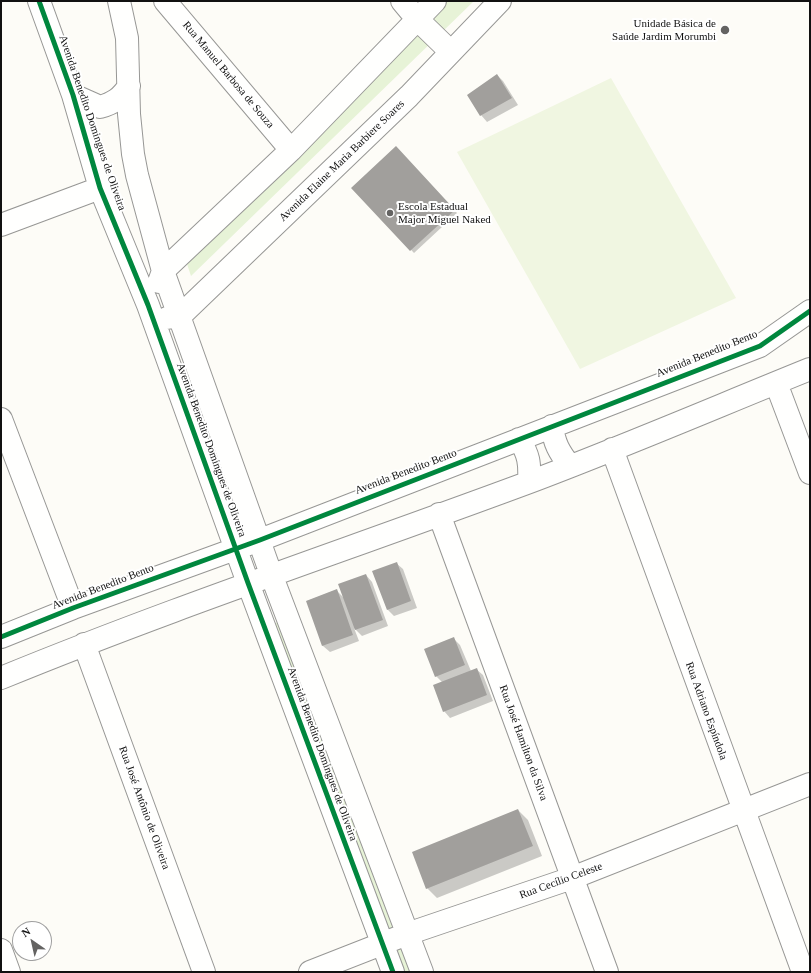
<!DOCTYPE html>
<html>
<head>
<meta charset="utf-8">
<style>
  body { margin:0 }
  #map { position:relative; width:811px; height:973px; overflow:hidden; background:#fdfcf7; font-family:Georgia,serif }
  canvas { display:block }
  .frame { position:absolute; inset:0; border:2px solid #111; pointer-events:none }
  .north { position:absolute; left:12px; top:921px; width:40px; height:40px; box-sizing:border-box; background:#fff; border:1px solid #a0a0a0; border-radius:50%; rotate:326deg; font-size:11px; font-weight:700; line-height:16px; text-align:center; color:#111 }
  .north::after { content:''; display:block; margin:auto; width:14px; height:18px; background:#646362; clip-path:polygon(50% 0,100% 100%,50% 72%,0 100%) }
</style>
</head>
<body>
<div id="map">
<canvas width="811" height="973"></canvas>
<div class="frame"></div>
<div class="north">N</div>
</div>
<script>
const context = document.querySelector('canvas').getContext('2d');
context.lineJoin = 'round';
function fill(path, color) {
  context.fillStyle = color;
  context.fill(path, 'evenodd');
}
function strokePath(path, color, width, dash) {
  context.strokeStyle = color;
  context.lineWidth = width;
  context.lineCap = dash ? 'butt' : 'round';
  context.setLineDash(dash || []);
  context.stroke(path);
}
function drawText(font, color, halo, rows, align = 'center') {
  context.font = font + ' Georgia,serif';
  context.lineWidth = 4;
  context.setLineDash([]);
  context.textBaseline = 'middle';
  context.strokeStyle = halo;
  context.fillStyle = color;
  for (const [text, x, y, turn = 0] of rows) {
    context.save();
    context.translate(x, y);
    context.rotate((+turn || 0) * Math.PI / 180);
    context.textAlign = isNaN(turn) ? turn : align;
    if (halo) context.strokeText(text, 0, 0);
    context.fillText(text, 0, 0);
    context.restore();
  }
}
fill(new Path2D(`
  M 445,1 L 474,1 L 191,276 L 187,264 Z
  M 282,622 L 395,928 L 388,931 L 274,623 Z
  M 403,947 L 412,972 L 404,972 L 396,950 Z`), '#e7f3d7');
fill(new Path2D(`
  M 611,78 L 736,298 L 580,369 L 457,152 Z`), '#f0f6e1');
fill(new Path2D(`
  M 497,75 L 503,81 L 518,105 L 487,122 L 481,115 Z
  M 396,147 L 457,213 L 414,253 L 353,188 Z
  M 396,563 L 403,569 L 417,608 L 394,616 L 388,610 L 374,572 Z
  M 366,575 L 372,582 L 388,626 L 362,636 L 354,628 L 359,641 L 330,652 L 323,646 L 307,601 L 336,590 L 344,598 Z
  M 454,639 L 460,645 L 471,671 L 476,669 L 483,675 L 493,701 L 450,718 L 444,711 L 442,682 L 436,676 Z
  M 518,810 L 528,820 L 542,856 L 437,898 L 427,888 Z`), '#0003');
fill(new Path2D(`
  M 497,74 L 512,98 L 480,116 L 467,95 Z
  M 396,146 L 455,210 L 410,251 L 351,188 Z
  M 397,562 L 411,601 L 387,610 L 372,571 Z
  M 366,574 L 383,620 L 355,630 L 338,584 Z
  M 337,589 L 353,635 L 322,646 L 306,601 Z
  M 454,637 L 465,665 L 435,677 L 424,649 Z
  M 477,668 L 487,695 L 443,712 L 433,685 Z
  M 518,809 L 533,846 L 426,889 L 412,852 Z`), '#a19f9c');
const minor = new Path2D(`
  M 39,1 L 73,95 L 100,188 L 148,305 L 248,583 L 393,972
  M 119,1 L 127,38 L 129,114 L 133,154 L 137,175 L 163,271 L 271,574 L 422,972
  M 165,1 L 291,150
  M 402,1 L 417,19 L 451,52
  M 73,95 L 100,107 C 114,103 121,98 129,86
  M 1,225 L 100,188
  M 159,282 L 163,271 L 291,150 L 435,1
  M 167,318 L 180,316 L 409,96 L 500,1
  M 776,383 L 810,473
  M 1,419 L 73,608
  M 552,426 C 554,443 559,452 570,466
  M 519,439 C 529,455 530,463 529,482
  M 612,449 L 803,972
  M 439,514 L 607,972
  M 1,637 L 73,608 L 260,540 L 760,346 L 810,311
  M 84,644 L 204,972
  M 1,678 C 174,607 352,548 527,483 C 623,447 716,407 810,369
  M 1,950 L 9,972
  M 310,972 L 407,934 L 572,878 L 810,784`);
strokePath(minor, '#979795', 24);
strokePath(minor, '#fffffe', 22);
strokePath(new Path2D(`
  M 39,1 L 73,95 L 100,188 L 148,305 L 248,583 L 393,972
  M 1,637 L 73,608 L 260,540 L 760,346 L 810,311`), '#00873e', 5);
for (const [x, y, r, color] of [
  [725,30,5,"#646362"],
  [390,213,4,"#646362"]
]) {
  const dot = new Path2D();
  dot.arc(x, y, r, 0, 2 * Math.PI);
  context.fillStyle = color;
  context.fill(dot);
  strokePath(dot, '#fff', 1.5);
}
drawText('11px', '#111', '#fff', [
  ["Unidade Básica de",716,24],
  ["Saúde Jardim Morumbi",716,37],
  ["Escola Estadual",398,207,"left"],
  ["Major Miguel Naked",398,220,"left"]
], 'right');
drawText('11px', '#111', '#fff', [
  ["Rua Manuel Barbosa de Souza",228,75,50],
  ["Avenida Benedito Domingues de Oliveira",92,123,71],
  ["Avenida Elaine Maria Barbiere Soares",342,161,-44],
  ["Avenida Benedito Bento",707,354,-22],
  ["Avenida Benedito Domingues de Oliveira",211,450,70],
  ["Avenida Benedito Bento",406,472,-21],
  ["Avenida Benedito Bento",103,587,-21],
  ["Rua Adriano Espíndola",706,711,70],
  ["Rua José Hamilton da Silva",523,743,70],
  ["Avenida Benedito Domingues de Oliveira",322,754,70],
  ["Rua José Antônio de Oliveira",144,808,70],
  ["Rua Cecílio Celeste",561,881,-20]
]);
</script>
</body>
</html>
